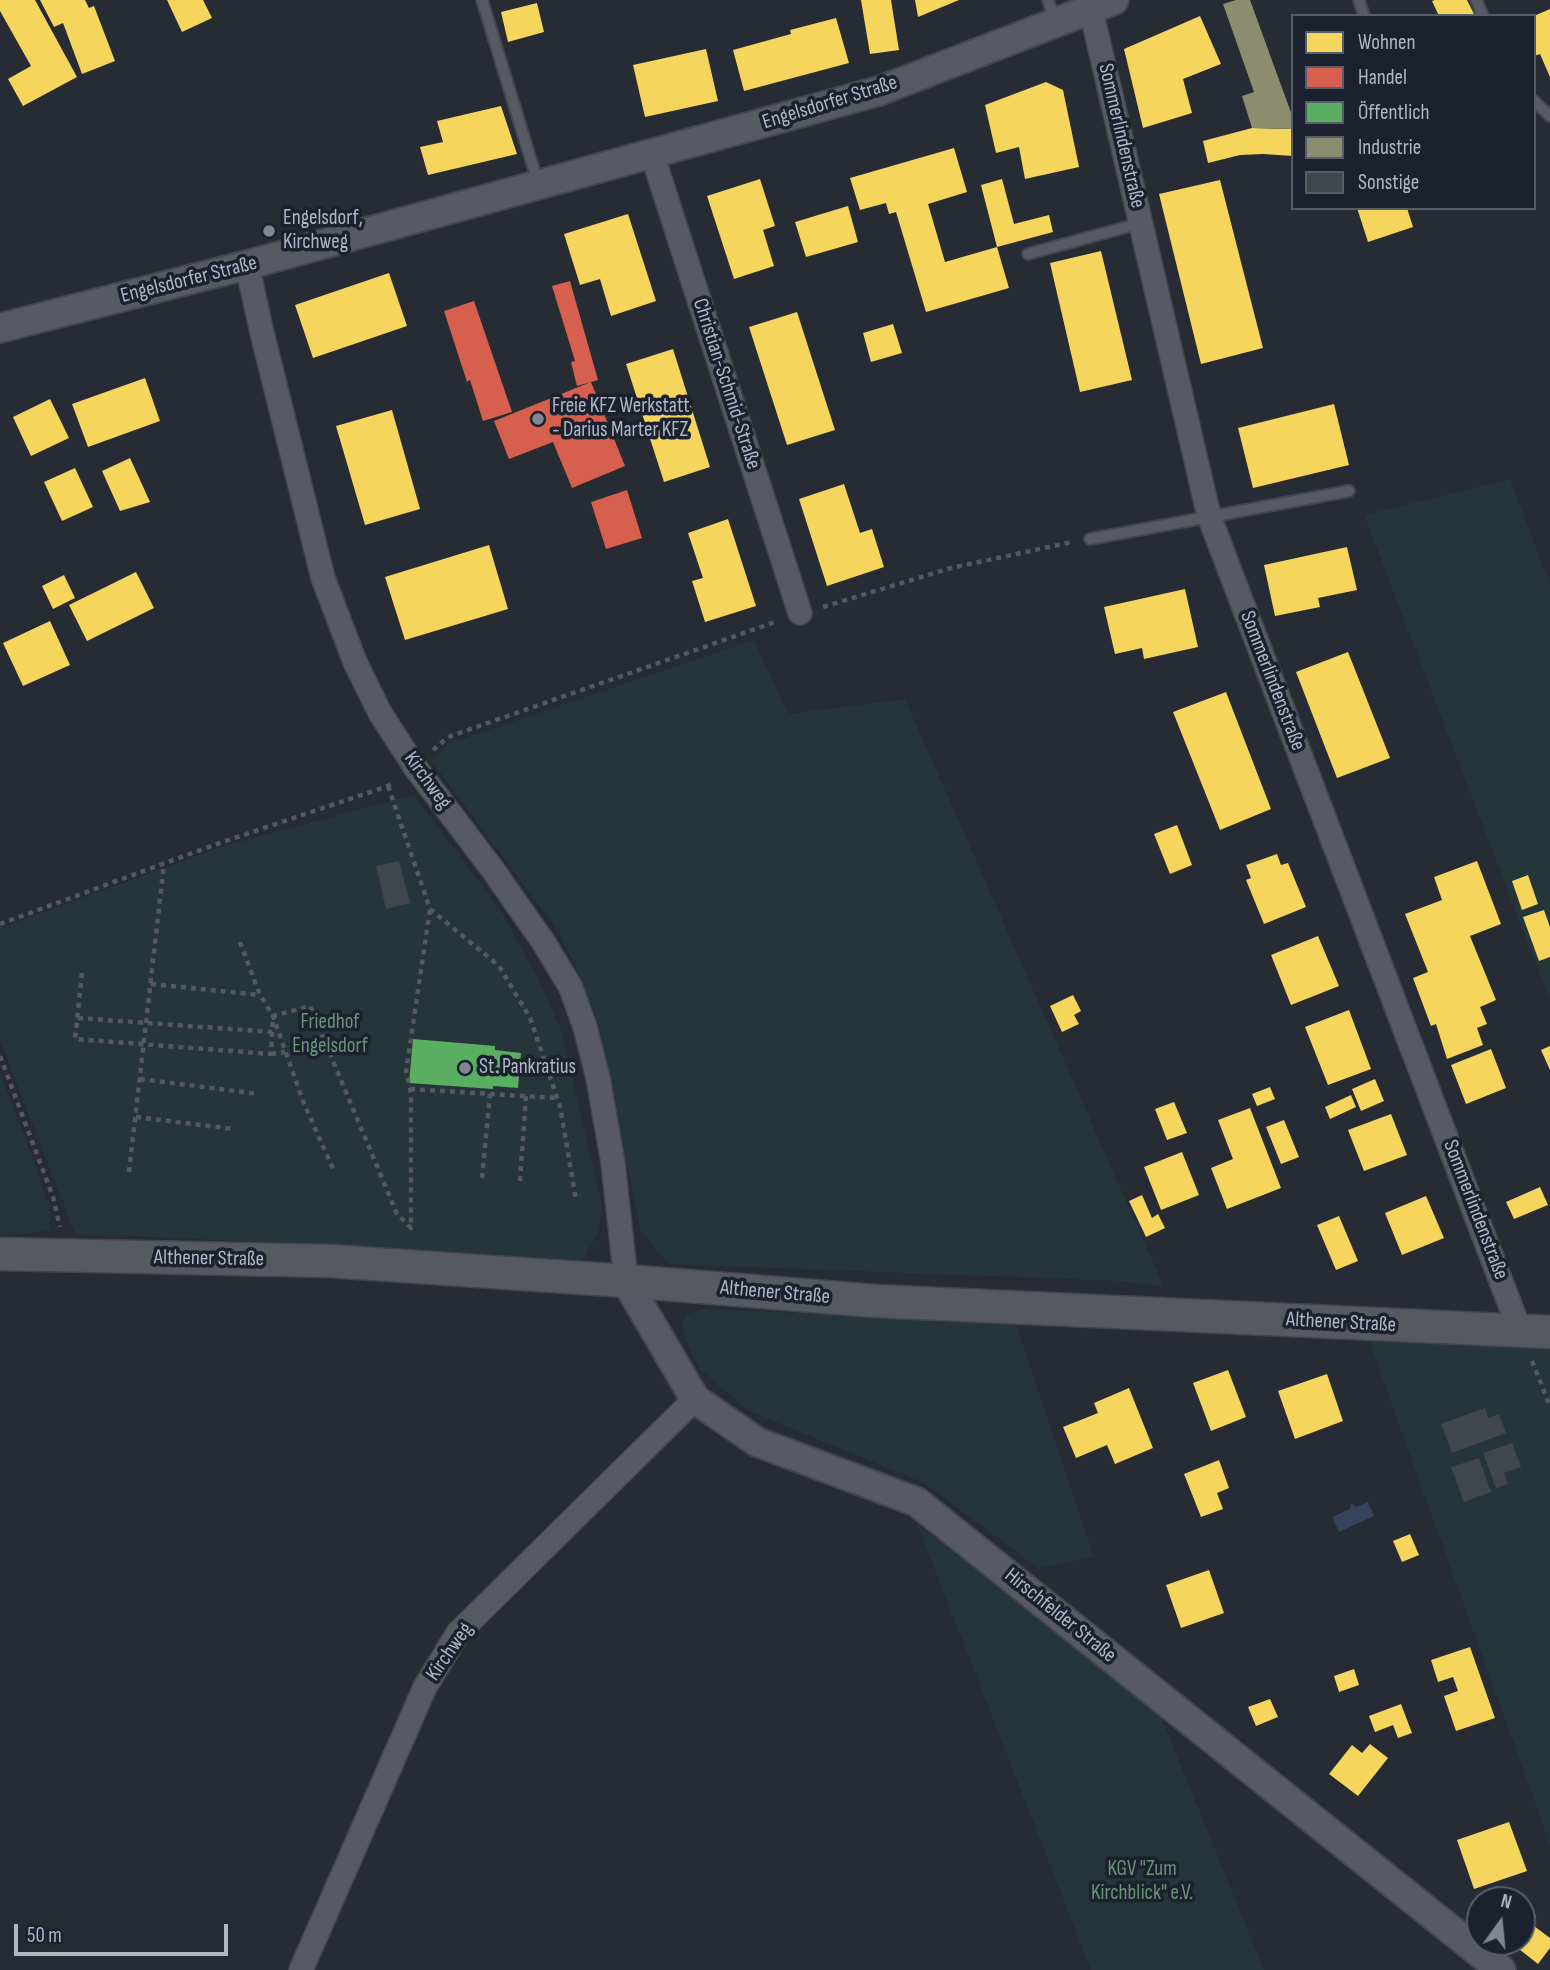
<!DOCTYPE html>
<html>
<head>
<meta charset="utf-8">
<style>
  body { margin:0 }
  #map { position:relative; width:1550px; height:1970px; overflow:hidden; background:#272b33; font-family:"Sofia Sans Condensed",sans-serif }
  canvas { display:block }
  .legend { position:absolute; left:1291px; top:14px; width:245px; height:196px; box-sizing:border-box; background:#1b212e; border:2px solid #575d6a; margin:0; padding:9px 12px; list-style:none; font-size:21px; color:#b1b7c5 }
  .legend li { display:flex; align-items:center; gap:14px; height:35px }
  .legend b { width:35px; border:2px solid #575d6a }
  .north { position:absolute; left:1466px; top:1886px; width:70px; height:70px; box-sizing:border-box; background:#1b212e; border:2px solid #575d6a; border-radius:50%; rotate:15deg; font-size:19px; font-weight:700; line-height:28px; text-align:center; color:#b1b7c5 }
  .north::after { content:''; display:block; margin:auto; width:24px; height:32px; background:#818692; clip-path:polygon(50% 0,100% 100%,50% 72%,0 100%) }
  .scale { position:absolute; left:14px; top:1924px; width:214px; height:32px; box-sizing:border-box; border:4px solid #b1b7c5; border-top:0; padding-left:9px; font-size:21px; line-height:24px; white-space:nowrap; color:#b1b7c5; -webkit-text-stroke:5px #1b212e; paint-order:stroke }
</style>
</head>
<body>
<div id="map">
<canvas width="1550" height="1970"></canvas>
<ul class="legend">
<li><b style="height:19px;background:#f6d55c"></b>Wohnen</li>
<li><b style="height:19px;background:#d6604d"></b>Handel</li>
<li><b style="height:19px;background:#5aae61"></b>Öffentlich</li>
<li><b style="height:19px;background:#8c8c6e"></b>Industrie</li>
<li><b style="height:19px;background:#41454c"></b>Sonstige</li>
</ul>
<div class="north">N</div>
<div class="scale">50 m</div>
</div>
<script>
const context = document.querySelector('canvas').getContext('2d');
context.lineJoin = 'round';
function fill(path, color) {
  context.fillStyle = color;
  context.fill(path, 'evenodd');
}
function strokePath(path, color, width, dash) {
  context.strokeStyle = color;
  context.lineWidth = width;
  context.lineCap = dash ? 'butt' : 'round';
  context.setLineDash(dash || []);
  context.stroke(path);
}
function drawText(font, color, halo, rows, align = 'center') {
  context.font = font + ' "Sofia Sans Condensed",sans-serif';
  context.lineWidth = 7;
  context.setLineDash([]);
  context.textBaseline = 'middle';
  context.strokeStyle = halo;
  context.fillStyle = color;
  for (const [text, x, y, turn = 0] of rows) {
    context.save();
    context.translate(x, y);
    context.rotate((+turn || 0) * Math.PI / 180);
    context.textAlign = isNaN(turn) ? turn : align;
    if (halo) context.strokeText(text, 0, 0);
    context.fillText(text, 0, 0);
    context.restore();
  }
}
fill(new Path2D(`
  M 1510,479 L 1550,585 L 1550,1001 L 1364,515 Z
  M 754,640 L 788,714 L 905,699 L 1164,1287 L 1122,1281 L 668,1264 L 640,1229 L 599,1024 L 583,982 L 558,931 L 431,760 L 447,744 Z
  M 414,795 L 503,914 L 542,986 L 561,1030 L 602,1206 L 599,1232 L 582,1260 L 385,1247 L 75,1234 L 0,1040 L 0,928 L 224,846 Z
  M 0,1073 L 33,1158 L 50,1211 L 50,1230 L 35,1233 L 0,1235 Z
  M 701,1309 L 1015,1322 L 1094,1557 L 1038,1568 L 924,1483 L 747,1410 L 698,1367 L 685,1337 L 682,1324 L 686,1315 Z
  M 1369,1341 L 1550,1349 L 1550,1844 Z
  M 917,1524 L 1160,1714 L 1264,1970 L 1091,1970 Z`), '#25363a');
fill(new Path2D(`
  M 1368,1502 L 1374,1516 L 1339,1532 L 1332,1517 L 1350,1509 L 1351,1503 L 1356,1507 Z`), '#35435b');
fill(new Path2D(`
  M 0,0 L 35,0 L 77,77 L 23,106 L 8,79 L 31,66 L 0,11 Z
  M 40,0 L 85,0 L 89,8 L 94,6 L 115,61 L 82,74 L 63,23 L 54,27 Z
  M 167,0 L 203,0 L 212,18 L 182,32 Z
  M 861,0 L 891,0 L 899,50 L 870,54 Z
  M 915,0 L 959,0 L 918,17 Z
  M 1435,0 L 1467,0 L 1475,16 L 1439,16 L 1432,1 Z
  M 537,3 L 544,32 L 508,42 L 501,12 Z
  M 1550,9 L 1550,77 L 1540,54 L 1534,56 L 1534,16 Z
  M 1200,16 L 1221,64 L 1183,79 L 1192,113 L 1143,128 L 1124,49 Z
  M 836,18 L 849,63 L 744,91 L 733,50 L 791,34 L 790,30 Z
  M 706,49 L 718,101 L 645,117 L 633,65 Z
  M 1046,82 L 1063,90 L 1079,167 L 1025,179 L 1019,147 L 996,153 L 985,105 Z
  M 501,106 L 517,154 L 428,175 L 420,147 L 443,142 L 437,121 Z
  M 1252,128 L 1293,129 L 1293,156 L 1263,154 L 1240,155 L 1208,163 L 1203,141 Z
  M 954,148 L 967,192 L 928,204 L 945,262 L 997,247 L 1009,288 L 926,312 L 896,212 L 889,214 L 886,203 L 860,210 L 850,178 Z
  M 760,179 L 775,226 L 763,230 L 774,266 L 734,279 L 707,196 Z
  M 1002,179 L 1014,224 L 1049,215 L 1053,232 L 997,247 L 981,185 Z
  M 1220,180 L 1263,348 L 1201,364 L 1159,194 Z
  M 848,206 L 858,242 L 806,257 L 795,222 Z
  M 1357,208 L 1407,208 L 1413,227 L 1368,242 Z
  M 628,214 L 656,301 L 611,316 L 600,279 L 580,285 L 564,234 Z
  M 1101,251 L 1132,380 L 1080,392 L 1050,263 Z
  M 389,273 L 407,326 L 313,358 L 295,305 Z
  M 797,312 L 835,430 L 787,445 L 749,327 Z
  M 893,324 L 902,353 L 871,362 L 863,333 Z
  M 673,349 L 710,467 L 664,482 L 626,364 Z
  M 145,378 L 160,421 L 88,447 L 72,404 Z
  M 50,399 L 69,438 L 31,456 L 13,417 Z
  M 1334,404 L 1349,465 L 1253,488 L 1238,428 Z
  M 392,410 L 420,509 L 365,525 L 336,426 Z
  M 130,458 L 150,502 L 120,511 L 102,471 Z
  M 75,468 L 93,507 L 62,521 L 44,482 Z
  M 844,484 L 860,533 L 872,529 L 884,567 L 827,586 L 799,499 Z
  M 728,519 L 756,606 L 705,622 L 692,581 L 703,578 L 688,533 Z
  M 489,545 L 508,609 L 405,640 L 385,577 Z
  M 1347,547 L 1357,590 L 1318,598 L 1320,607 L 1275,616 L 1264,565 Z
  M 136,572 L 154,608 L 87,641 L 69,605 Z
  M 64,575 L 75,598 L 53,609 L 42,586 Z
  M 1185,589 L 1198,647 L 1144,659 L 1142,648 L 1115,654 L 1104,607 Z
  M 50,621 L 70,665 L 23,686 L 3,643 Z
  M 1348,652 L 1390,758 L 1337,778 L 1296,672 Z
  M 1226,692 L 1271,809 L 1220,830 L 1173,712 Z
  M 1177,825 L 1192,865 L 1170,874 L 1154,834 Z
  M 1277,854 L 1281,865 L 1288,863 L 1306,907 L 1264,924 L 1246,880 L 1251,878 L 1246,865 Z
  M 1477,861 L 1501,924 L 1470,936 L 1496,1000 L 1480,1007 L 1487,1024 L 1477,1028 L 1483,1045 L 1447,1059 L 1436,1024 L 1431,1026 L 1413,978 L 1428,972 L 1405,914 L 1442,900 L 1434,877 Z
  M 1528,875 L 1538,904 L 1522,910 L 1512,881 Z
  M 1544,910 L 1550,927 L 1550,957 L 1539,961 L 1523,917 Z
  M 1318,936 L 1339,986 L 1291,1005 L 1271,955 Z
  M 1073,995 L 1081,1011 L 1074,1015 L 1079,1024 L 1062,1032 L 1050,1006 Z
  M 1349,1010 L 1371,1069 L 1328,1085 L 1305,1027 Z
  M 1550,1046 L 1550,1070 L 1541,1050 Z
  M 1491,1049 L 1506,1088 L 1466,1104 L 1451,1065 Z
  M 1375,1079 L 1384,1101 L 1361,1111 L 1352,1089 Z
  M 1270,1087 L 1275,1099 L 1257,1106 L 1252,1094 Z
  M 1351,1095 L 1356,1107 L 1330,1119 L 1325,1107 Z
  M 1174,1102 L 1187,1133 L 1167,1140 L 1155,1109 Z
  M 1250,1108 L 1281,1188 L 1227,1209 L 1211,1168 L 1233,1159 L 1218,1120 Z
  M 1391,1114 L 1407,1155 L 1364,1171 L 1348,1130 Z
  M 1284,1120 L 1299,1157 L 1281,1164 L 1266,1127 Z
  M 1182,1152 L 1199,1195 L 1161,1210 L 1144,1167 Z
  M 1540,1187 L 1548,1205 L 1514,1219 L 1506,1202 Z
  M 1142,1195 L 1152,1218 L 1158,1214 L 1165,1228 L 1146,1237 L 1129,1201 Z
  M 1426,1196 L 1444,1238 L 1402,1255 L 1385,1213 Z
  M 1339,1216 L 1358,1261 L 1336,1270 L 1317,1225 Z
  M 1228,1370 L 1246,1417 L 1211,1431 L 1193,1383 Z
  M 1327,1374 L 1343,1421 L 1295,1439 L 1278,1391 Z
  M 1129,1388 L 1153,1448 L 1115,1464 L 1107,1445 L 1076,1458 L 1063,1427 L 1098,1413 L 1094,1403 Z
  M 1219,1460 L 1229,1488 L 1217,1493 L 1223,1509 L 1201,1517 L 1184,1474 Z
  M 1410,1534 L 1419,1555 L 1402,1562 L 1393,1541 Z
  M 1209,1570 L 1224,1613 L 1181,1628 L 1166,1585 Z
  M 1470,1647 L 1495,1718 L 1456,1731 L 1444,1696 L 1458,1691 L 1453,1677 L 1438,1682 L 1431,1660 Z
  M 1354,1669 L 1359,1685 L 1339,1692 L 1334,1676 Z
  M 1270,1699 L 1278,1717 L 1256,1726 L 1248,1707 Z
  M 1401,1704 L 1412,1733 L 1398,1738 L 1393,1725 L 1375,1732 L 1369,1716 Z
  M 1370,1744 L 1388,1758 L 1358,1796 L 1329,1774 L 1352,1745 L 1362,1753 Z
  M 1509,1822 L 1527,1871 L 1474,1889 L 1457,1840 Z
  M 1523,1906 L 1536,1916 L 1530,1923 L 1550,1938 L 1550,1948 L 1538,1964 L 1510,1942 L 1522,1942 Z`), '#f6d55c');
fill(new Path2D(`
  M 570,281 L 598,380 L 577,386 L 571,362 L 575,361 L 552,286 Z
  M 474,301 L 512,412 L 483,421 L 470,380 L 467,382 L 444,311 Z
  M 591,382 L 625,466 L 572,488 L 553,442 L 509,459 L 494,421 Z
  M 627,490 L 642,538 L 606,549 L 591,502 Z`), '#d6604d');
fill(new Path2D(`
  M 413,1039 L 495,1046 L 495,1050 L 521,1053 L 518,1088 L 493,1086 L 493,1089 L 409,1083 Z`), '#5aae61');
fill(new Path2D(`
  M 1236,0 L 1250,0 L 1293,118 L 1293,129 L 1252,128 L 1242,96 L 1254,92 L 1223,4 Z`), '#8c8c6e');
fill(new Path2D(`
  M 399,861 L 410,903 L 386,909 L 376,866 Z
  M 1485,1408 L 1488,1418 L 1499,1414 L 1506,1433 L 1452,1453 L 1441,1424 Z
  M 1512,1443 L 1521,1467 L 1504,1473 L 1508,1484 L 1496,1488 L 1483,1453 Z
  M 1479,1458 L 1491,1492 L 1464,1502 L 1451,1467 Z`), '#41454c');
const service = new Path2D(`
  M 482,0 L 538,183
  M 1048,0 L 1055,21
  M 1359,0 L 1364,16
  M 1476,0 L 1483,16
  M 1534,101 L 1550,116
  M 1028,254 L 1141,223
  M 1090,539 L 1349,491`);
const minor = new Path2D(`
  M 1091,10 L 1209,516 L 1520,1331
  M 652,154 L 800,613
  M 247,265 L 262,333 L 323,578 L 355,662 L 380,713 L 415,767 L 493,870 L 544,943 L 571,988 L 585,1027 L 598,1078 L 613,1163 L 626,1281
  M 301,1970 L 425,1687 L 458,1633 L 695,1399`);
const tertiary = new Path2D(`
  M 0,328 L 247,265 L 879,91 L 1114,0
  M 626,1281 L 695,1399 L 757,1442 L 917,1502 L 1501,1970`);
const secondary = new Path2D(`
  M 0,1254 L 330,1261 L 626,1281 L 876,1301 L 1550,1332`);
strokePath(service, '#43464d', 14);
strokePath(minor, '#43464d', 26);
strokePath(tertiary, '#43464d', 32);
strokePath(secondary, '#43464d', 35);
strokePath(new Path2D(`
  M 823,607 L 951,568 L 1072,542
  M 433,750 L 448,737 L 778,621
  M 388,786 L 430,909 L 499,966 L 530,1018 L 560,1106 L 576,1200
  M 0,924 L 214,845 L 388,786 L 394,782
  M 240,942 L 260,995 L 273,1016 L 303,1101 L 334,1171
  M 82,973 L 75,1039 L 271,1054 L 273,1016 L 310,1006 L 397,1214 L 411,1228 L 411,1093 L 406,1072 L 430,909
  M 151,984 L 260,995
  M 78,1018 L 272,1032
  M 271,1054 L 285,1052
  M 0,1056 L 53,1197 L 60,1227
  M 140,1079 L 259,1094
  M 410,1089 L 557,1098
  M 136,1117 L 234,1129
  M 129,1172 L 164,864
  M 482,1178 L 490,1094
  M 520,1181 L 526,1096
  M 1532,1361 L 1550,1406`), '#55595f', 4.5, [5, 5]);
strokePath(service, '#575a62', 10);
strokePath(minor, '#575a62', 23);
strokePath(tertiary, '#575a62', 28);
strokePath(secondary, '#565960', 32);
for (const [x, y, r, color] of [
  [269,231,7,"#818692"],
  [538,419,7,"#818692"],
  [465,1068,7,"#818692"]
]) {
  const dot = new Path2D();
  dot.arc(x, y, r, 0, 2 * Math.PI);
  context.fillStyle = color;
  context.fill(dot);
  strokePath(dot, '#1b212e', 2.5);
}
drawText('21px', '#b1b7c5', '#1b212e', [
  ["Engelsdorfer Straße",830,103,-17],
  ["Sommerlindenstraße",1121,136,77],
  ["Engelsdorfer Straße",189,280,-14],
  ["Christian-Schmid-Straße",726,384,72],
  ["Sommerlindenstraße",1272,681,69],
  ["Kirchweg",427,781,54],
  ["Sommerlindenstraße",1475,1210,69],
  ["Althener Straße",209,1259,1],
  ["Althener Straße",775,1293,5],
  ["Althener Straße",1341,1323,3],
  ["Hirschfelder Straße",1060,1616,39],
  ["Kirchweg",450,1652,-55]
]);
drawText('21px', '#b1b7c5', '#1b212e', [
  ["Engelsdorf,",283,219],
  ["Kirchweg",283,243],
  ["Freie KFZ Werkstatt",552,407],
  ["- Darius Marter KFZ",552,431],
  ["St. Pankratius",479,1068]
], 'left');
drawText('21px', '#699576', '#1b212e', [
  ["Friedhof",330,1023],
  ["Engelsdorf",330,1047],
  ["KGV \"Zum",1142,1870],
  ["Kirchblick\" e.V.",1142,1894]
]);
</script>
</body>
</html>
